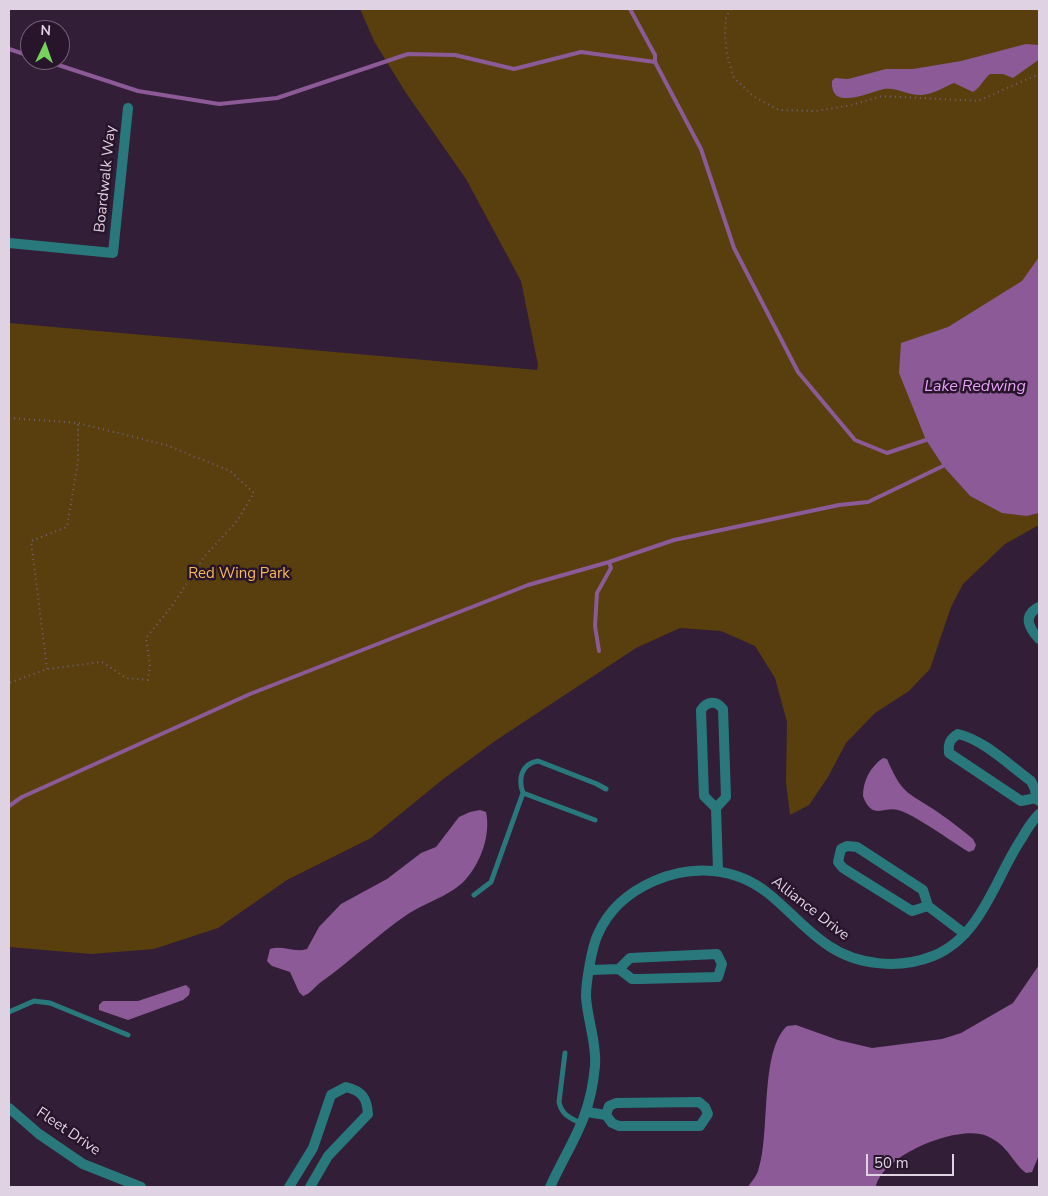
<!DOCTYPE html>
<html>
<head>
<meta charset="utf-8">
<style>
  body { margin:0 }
  #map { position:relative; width:1048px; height:1196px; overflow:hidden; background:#321e37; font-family:"Nunito Sans",sans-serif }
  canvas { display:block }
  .frame { position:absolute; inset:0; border:10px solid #dfd2e2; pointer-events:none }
  .north { position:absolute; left:20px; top:20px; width:50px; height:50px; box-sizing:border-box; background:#28152c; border:1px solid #716175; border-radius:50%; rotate:3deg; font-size:14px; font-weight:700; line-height:20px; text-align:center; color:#dfd2e2 }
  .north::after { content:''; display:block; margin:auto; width:18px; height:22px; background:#75d25a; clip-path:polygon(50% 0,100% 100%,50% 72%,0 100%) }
  .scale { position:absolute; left:866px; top:1154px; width:88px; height:22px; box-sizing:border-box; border:2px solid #dfd2e2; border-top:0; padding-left:6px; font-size:15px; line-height:18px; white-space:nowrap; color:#dfd2e2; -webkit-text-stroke:4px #28152c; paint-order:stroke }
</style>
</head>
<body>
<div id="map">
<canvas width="1048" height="1196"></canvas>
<div class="frame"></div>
<div class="north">N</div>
<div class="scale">50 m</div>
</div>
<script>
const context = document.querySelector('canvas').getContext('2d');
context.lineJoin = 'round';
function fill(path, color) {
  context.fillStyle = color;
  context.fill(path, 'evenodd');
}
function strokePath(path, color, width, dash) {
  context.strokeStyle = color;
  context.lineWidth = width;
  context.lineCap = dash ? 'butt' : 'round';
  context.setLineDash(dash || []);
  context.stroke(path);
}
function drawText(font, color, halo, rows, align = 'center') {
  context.font = font + ' "Nunito Sans",sans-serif';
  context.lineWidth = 5;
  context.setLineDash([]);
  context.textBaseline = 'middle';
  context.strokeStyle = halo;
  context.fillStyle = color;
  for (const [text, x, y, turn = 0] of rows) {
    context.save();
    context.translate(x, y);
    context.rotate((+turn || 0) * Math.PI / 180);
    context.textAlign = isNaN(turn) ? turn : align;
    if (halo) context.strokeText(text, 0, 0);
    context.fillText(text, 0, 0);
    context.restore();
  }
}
fill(new Path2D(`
  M 360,9 L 1039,9 L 1039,310 L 926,440 L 943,466 L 970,496 L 1027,516 L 1039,513 L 1039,525 L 1005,544 L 963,584 L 951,607 L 930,669 L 909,691 L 875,713 L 846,743 L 828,777 L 809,805 L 790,815 L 786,783 L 787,722 L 775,678 L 755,646 L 721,631 L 680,628 L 636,648 L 495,741 L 442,780 L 371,838 L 287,880 L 218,928 L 154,949 L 91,954 L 9,947 L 9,323 L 537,370 L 538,365 L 521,281 L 466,179 L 406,93 L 374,41 Z`), '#583f0d');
fill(new Path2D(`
  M 1026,44 L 1039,45 L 1039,58 L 1037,61 L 1013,78 L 1003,74 L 990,74 C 983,80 980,88 973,92 L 954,83 C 944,87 934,94 922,95 C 908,96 898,87 884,89 C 869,92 830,112 832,81 L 835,78 L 848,79 L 886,69 L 913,69 L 961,61 Z
  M 1039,257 L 1039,513 L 1027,516 L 1002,513 L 970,496 L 943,466 L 926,440 L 899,373 L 901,343 L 948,327 L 1022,281 Z
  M 883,758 L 887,759 C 903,797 909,792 939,813 C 951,821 962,830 973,839 L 976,845 L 974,850 L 969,852 C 952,842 914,814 898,810 C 884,806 872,821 863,796 C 863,781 870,767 883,758 Z
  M 480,810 L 486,812 C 491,834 481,862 466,879 C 454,894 425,903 408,914 C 377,935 351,961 321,982 C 314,987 312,993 303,996 L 299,992 L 290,972 L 272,966 L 267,961 L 270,949 C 283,945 294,953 307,949 L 319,927 L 341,904 L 387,879 L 421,853 L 436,847 L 459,817 L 470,812 Z
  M 1039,965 L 1039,1155 L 1032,1172 L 1026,1173 C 1011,1161 1009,1146 987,1136 C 959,1124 882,1155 876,1187 L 748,1187 C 751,1182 756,1177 758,1171 C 771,1135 759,1052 787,1026 L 796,1025 L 838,1040 L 872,1048 L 942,1039 L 961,1033 L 1013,1003 Z
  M 186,985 L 190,989 L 189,995 L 183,1000 L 128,1020 L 99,1010 L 99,1005 L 103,1001 L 138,1001 Z`), '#8b5a97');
strokePath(new Path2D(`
  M 630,9 L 655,55 L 655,62 L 701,149 L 734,248 L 798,372 L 855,440 L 887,453 L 926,440
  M 9,49 L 30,56
  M 43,60 L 138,91 L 219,104 L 277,98 L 408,54 L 455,55 L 514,69 L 581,52 L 655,62
  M 599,651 L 595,626 L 597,593 L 611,568 L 609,562
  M 9,806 L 22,797 L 250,694 L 528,585 L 609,562 L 674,540 L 839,505 L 868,502 L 943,466`), '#8b5a97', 4);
strokePath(new Path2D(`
  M 731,9 L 726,17 L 725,33 L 727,55 L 734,78 L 753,96 L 779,110 L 816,111 L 852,105 L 882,96 L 978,101 L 1039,74
  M 9,418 L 78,423 L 166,445 L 230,471 L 254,493 L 237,521 L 204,557 L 172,606 L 146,638 L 150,665 L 148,680 L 126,678 L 102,662 L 47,669 L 9,683
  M 47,669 L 31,541 L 67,527 L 78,461 L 78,423`), '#746278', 2, [1, 4]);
strokePath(new Path2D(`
  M 523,793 C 518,779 521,764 538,761 L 597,784 L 606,789
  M 474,895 L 491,882 L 523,793 L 595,820
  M 9,1012 L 34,1001 L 50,1003 L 128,1035
  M 565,1053 L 559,1102 C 562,1116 571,1118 582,1124`), '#29797c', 5);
strokePath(new Path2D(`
  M 9,243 L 113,253 L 128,108
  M 1039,607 C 1022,616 1029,628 1039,639
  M 1036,798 L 1035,789 L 1031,781 C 1009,765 984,740 958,734 C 950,739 948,743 949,753 L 1021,801 L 1036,798 L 1039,801
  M 716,808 L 704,796 L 701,710 C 707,701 716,700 723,709 L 726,797 L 716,808 L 718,870
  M 928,906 L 912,911 L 843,868 L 838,862 L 841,849 L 847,846 L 857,847 L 923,890 L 928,906 L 965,934
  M 590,970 L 619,969 L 632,979 L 640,979 L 718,977 L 722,964 L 717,954 L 630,958 L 619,969
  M 9,1108 L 39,1134 L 83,1164 L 141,1187
  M 587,1112 L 606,1115 L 612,1123 L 619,1126 L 700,1126 L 708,1114 L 705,1107 L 699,1102 L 616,1103 L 609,1106 L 606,1115
  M 289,1187 L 313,1148 L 331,1095 L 346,1087 C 362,1091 367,1098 368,1114 L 328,1156 L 310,1187
  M 550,1187 C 571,1141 590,1121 595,1066 C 597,1043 587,1019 586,996 C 586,982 592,946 598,934 C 609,909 629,892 654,881 C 692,864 736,867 769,894 C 789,910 807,932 829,946 C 859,966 900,969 933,956 C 982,936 995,878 1022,838 C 1027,829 1032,821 1039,814`), '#29797c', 10);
drawText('15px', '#dfd2e2', '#28152c', [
  ["Boardwalk Way",106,179,-84],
  ["Alliance Drive",810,909,38],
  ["Fleet Drive",68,1132,34]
]);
drawText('15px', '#f6bb52', '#28152c', [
  ["Red Wing Park",239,574]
]);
drawText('italic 16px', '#e6a2f8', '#28152c', [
  ["Lake Redwing",975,387]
]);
</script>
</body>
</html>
